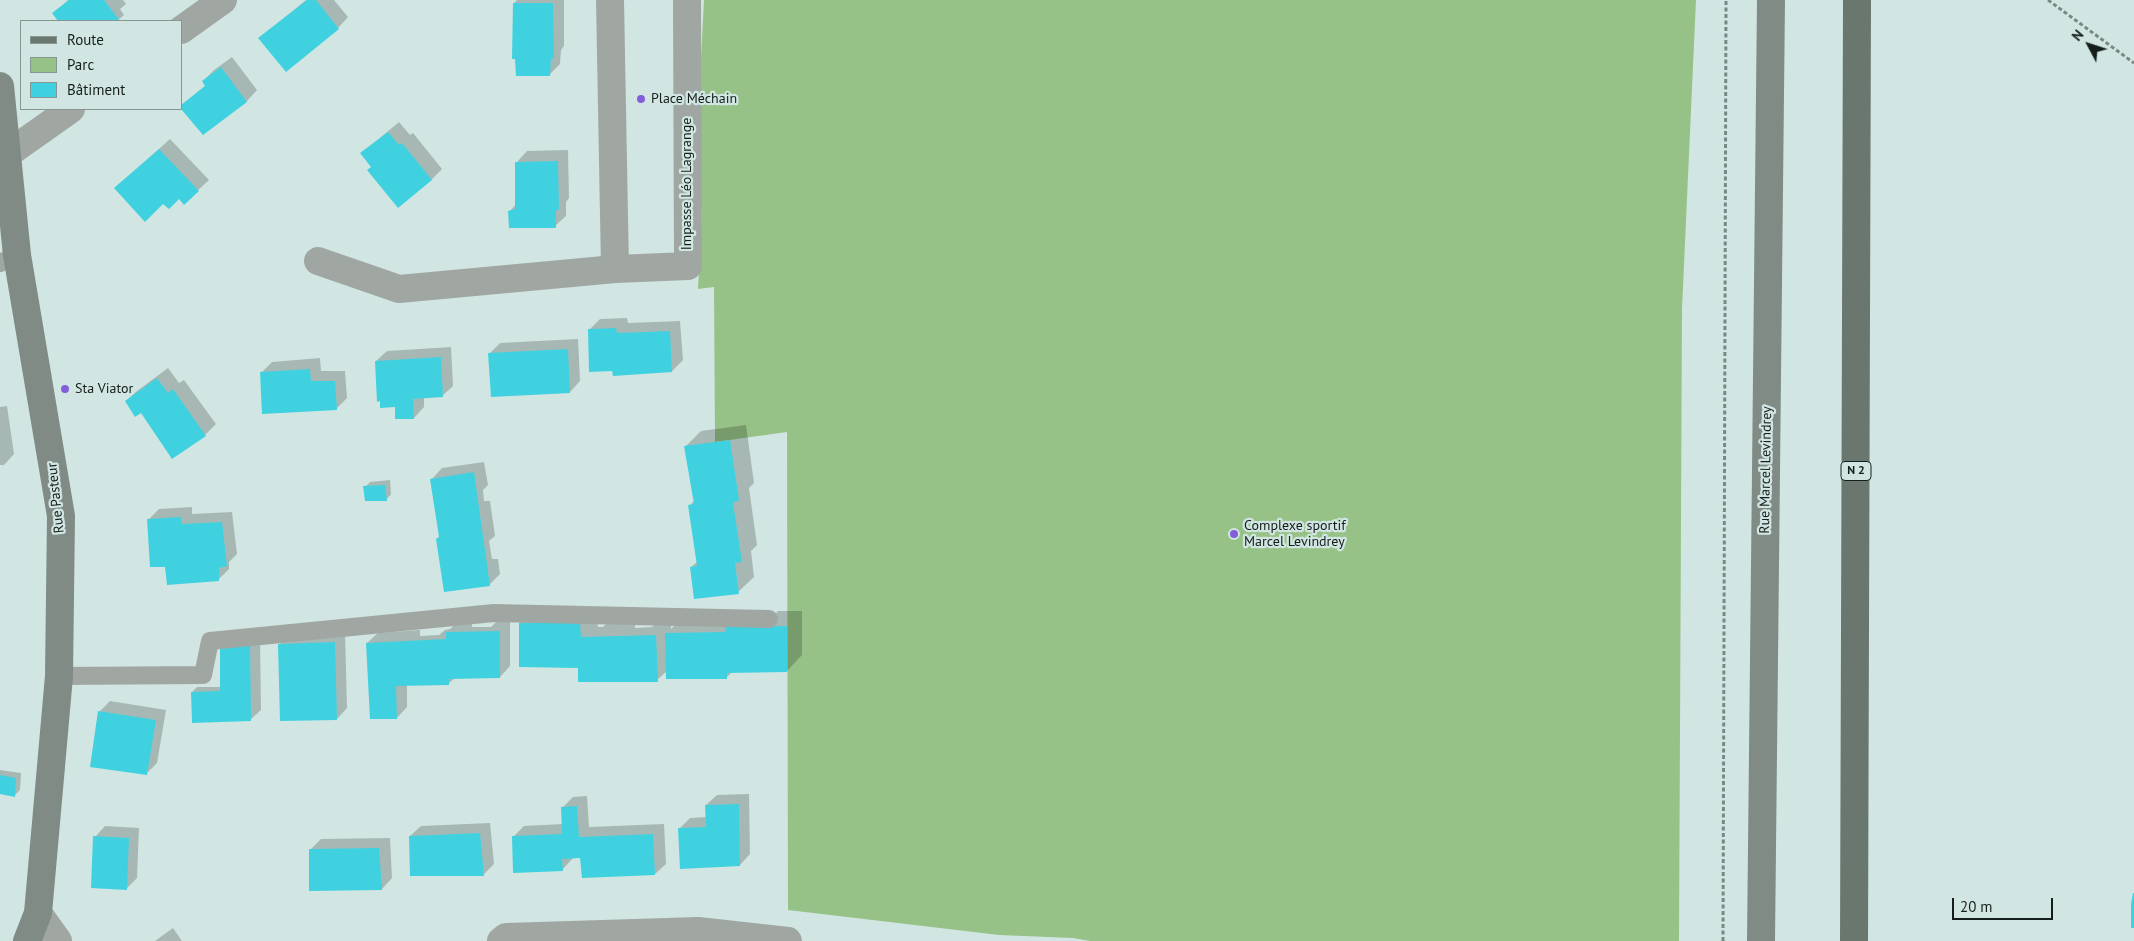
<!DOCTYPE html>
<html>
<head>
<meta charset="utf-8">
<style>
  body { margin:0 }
  #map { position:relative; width:2134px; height:941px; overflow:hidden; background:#d1e6e2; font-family:"PT Sans",sans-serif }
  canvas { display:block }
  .legend { position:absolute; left:20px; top:20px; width:162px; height:90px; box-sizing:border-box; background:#d1e6e2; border:1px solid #869693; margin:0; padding:6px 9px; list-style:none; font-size:15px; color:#161e1c }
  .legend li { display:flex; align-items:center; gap:10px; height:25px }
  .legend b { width:25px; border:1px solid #869693 }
  .north { position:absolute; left:2064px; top:20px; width:50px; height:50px; -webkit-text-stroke:4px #d1e6e2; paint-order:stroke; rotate:310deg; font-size:14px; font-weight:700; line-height:20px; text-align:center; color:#161e1c }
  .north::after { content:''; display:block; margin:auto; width:18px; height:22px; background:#161e1c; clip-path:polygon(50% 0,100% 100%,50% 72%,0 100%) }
  .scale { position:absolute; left:1952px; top:898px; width:101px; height:22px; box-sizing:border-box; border:2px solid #161e1c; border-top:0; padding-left:6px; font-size:15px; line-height:18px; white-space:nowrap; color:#161e1c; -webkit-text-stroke:4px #d1e6e2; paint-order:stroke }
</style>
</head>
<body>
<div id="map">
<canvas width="2134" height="941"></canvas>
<ul class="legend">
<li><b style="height:6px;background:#6a776f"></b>Route</li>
<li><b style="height:14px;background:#97c287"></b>Parc</li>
<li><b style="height:14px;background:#3fd1df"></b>Bâtiment</li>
</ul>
<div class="north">N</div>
<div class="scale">20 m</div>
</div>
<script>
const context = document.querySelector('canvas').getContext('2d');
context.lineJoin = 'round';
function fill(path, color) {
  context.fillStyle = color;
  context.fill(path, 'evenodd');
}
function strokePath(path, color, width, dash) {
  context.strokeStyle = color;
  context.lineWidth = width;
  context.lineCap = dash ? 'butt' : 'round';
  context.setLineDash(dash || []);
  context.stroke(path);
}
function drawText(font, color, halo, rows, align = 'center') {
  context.font = font + ' "PT Sans",sans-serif';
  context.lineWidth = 4.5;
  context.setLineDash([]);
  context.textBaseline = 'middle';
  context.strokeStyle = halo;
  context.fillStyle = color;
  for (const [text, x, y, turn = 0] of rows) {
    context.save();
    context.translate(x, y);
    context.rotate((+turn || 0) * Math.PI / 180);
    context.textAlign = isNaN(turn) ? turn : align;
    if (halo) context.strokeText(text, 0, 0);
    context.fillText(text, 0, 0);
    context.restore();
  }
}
fill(new Path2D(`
  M 704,0 L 1696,0 L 1682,309 L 1679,941 L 1090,941 L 1073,938 L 999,935 L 788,910 L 787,432 L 715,442 L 714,287 L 698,289 L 702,211 L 694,198 Z`), '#97c287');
fill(new Path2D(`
  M 68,0 L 123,0 L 126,4 L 120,9 L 124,15 L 117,21 L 60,21 L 54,13 Z
  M 306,0 L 334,0 L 348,17 L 338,28 L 260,38 Z
  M 517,0 L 564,0 L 564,46 L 561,50 L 560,64 L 549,75 L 514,3 Z
  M 232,57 L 257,90 L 247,101 L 203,133 L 181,106 L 206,85 L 203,81 L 214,70 Z
  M 399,122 L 410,135 L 413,133 L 442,169 L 431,180 L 372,167 L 362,153 Z
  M 170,139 L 209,180 L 184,203 L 179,197 L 127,178 Z
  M 568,150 L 569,198 L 566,202 L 566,216 L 555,226 L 510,211 L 516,204 L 517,162 L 527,151 Z
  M 627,318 L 628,323 L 680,321 L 683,360 L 672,371 L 589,330 L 600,319 Z
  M 578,339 L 580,381 L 570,392 L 489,354 L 500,343 Z
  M 451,347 L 453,386 L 442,396 L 424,397 L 424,407 L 414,418 L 396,406 L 381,400 L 376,361 L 387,351 Z
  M 320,358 L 321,371 L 345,371 L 347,398 L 336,409 L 262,372 L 272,362 Z
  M 168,368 L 179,383 L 184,380 L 216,424 L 205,435 L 141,411 L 126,401 L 137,391 Z
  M 7,406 L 14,454 L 4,465 L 0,465 L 0,407 Z
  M 746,425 L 754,483 L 749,488 L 757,545 L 751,551 L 754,577 L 738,592 L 691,567 L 697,562 L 689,506 L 695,500 L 686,446 L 701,431 Z
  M 484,462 L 488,485 L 483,490 L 484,501 L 490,501 L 495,536 L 489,541 L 492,559 L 498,559 L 500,574 L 489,585 L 440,536 L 432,479 L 442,468 Z
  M 390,480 L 391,494 L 386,500 L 365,487 L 370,482 Z
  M 192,507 L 192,514 L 232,512 L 237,554 L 229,562 L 229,569 L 218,580 L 166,566 L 148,520 L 159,509 Z
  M 595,607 L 598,627 L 603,627 L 608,622 L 635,621 L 635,628 L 652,627 L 659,620 L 671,620 L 671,629 L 682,618 L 771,619 L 778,611 L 802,611 L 802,655 L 787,671 L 732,672 L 726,678 L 667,671 L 657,680 L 579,667 L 520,623 L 536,608 Z
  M 497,621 L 510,621 L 510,666 L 500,677 L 455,678 L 448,684 L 407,685 L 407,707 L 397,718 L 367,643 L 378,633 L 420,630 L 420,636 L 439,635 L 445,630 L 450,629 L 458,622 L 472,622 L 472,627 L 491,627 Z
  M 345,632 L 347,708 L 337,719 L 280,644 L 290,634 Z
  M 260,634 L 261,710 L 250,720 L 192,692 L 197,687 L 222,687 L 221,646 Z
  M 110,701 L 166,710 L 157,763 L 146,774 L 99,712 Z
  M 0,770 L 21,773 L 20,790 L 15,795 L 0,793 Z
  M 749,794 L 750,854 L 740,865 L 679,829 L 690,818 L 707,817 L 706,805 L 717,795 Z
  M 587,796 L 589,827 L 664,824 L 666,864 L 655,874 L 581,857 L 573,858 L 562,870 L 513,837 L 524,826 L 563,824 L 562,808 L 573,797 Z
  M 490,823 L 494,864 L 483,875 L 410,836 L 421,826 Z
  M 105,826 L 139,828 L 137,878 L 126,889 L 95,837 Z
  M 390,838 L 392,878 L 382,889 L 310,850 L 321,839 Z
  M 173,928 L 182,941 L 155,941 Z`), '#0003');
fill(new Path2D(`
  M 69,0 L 104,0 L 120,21 L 58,21 L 52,13 Z
  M 307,0 L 316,0 L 339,29 L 286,72 L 258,38 Z
  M 513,3 L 553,3 L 554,58 L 551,59 L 550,76 L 516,76 L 515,59 L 512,59 Z
  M 221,67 L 247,102 L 203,135 L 181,109 L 181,105 L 205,86 L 202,81 Z
  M 388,132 L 399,145 L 402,143 L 432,180 L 398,208 L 367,170 L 371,167 L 360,153 Z
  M 159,149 L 199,191 L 184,205 L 179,199 L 169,209 L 163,204 L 145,222 L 114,188 Z
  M 558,161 L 559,210 L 556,210 L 556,228 L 509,228 L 508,211 L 515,209 L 515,162 Z
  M 616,328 L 617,333 L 670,331 L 672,372 L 613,376 L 612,371 L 589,372 L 588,329 Z
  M 568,349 L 570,393 L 491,397 L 488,353 Z
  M 441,357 L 443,397 L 413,399 L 414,419 L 395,419 L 395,407 L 380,408 L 380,401 L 377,402 L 375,361 Z
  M 310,369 L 311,381 L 335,381 L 337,410 L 262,414 L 260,372 Z
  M 157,378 L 168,393 L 173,389 L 206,436 L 172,459 L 141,413 L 135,417 L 125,401 Z
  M 730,440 L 739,500 L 733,503 L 742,562 L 735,563 L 739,594 L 694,599 L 690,567 L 697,566 L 688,505 L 694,504 L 684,446 Z
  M 474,472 L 490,586 L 444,592 L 436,539 L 439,537 L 430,479 Z
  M 385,485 L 387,501 L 365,501 L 363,486 Z
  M 181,517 L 182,524 L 222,522 L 227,566 L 219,568 L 219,581 L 167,585 L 165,567 L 150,567 L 147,519 Z
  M 580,622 L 581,637 L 656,635 L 658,682 L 578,682 L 578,668 L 519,667 L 519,623 Z
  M 787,626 L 787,672 L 727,673 L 727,679 L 666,679 L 665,633 L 725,632 L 725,627 Z
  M 500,631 L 500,678 L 449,679 L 449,685 L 396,686 L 397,719 L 370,719 L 366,643 L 446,639 L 446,632 Z
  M 335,642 L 337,720 L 280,721 L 278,644 Z
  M 250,644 L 251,721 L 192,723 L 191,692 L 220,691 L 220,646 Z
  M 98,711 L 156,720 L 147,775 L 90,767 Z
  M 0,775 L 16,778 L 15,797 L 0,794 Z
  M 739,804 L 740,866 L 680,869 L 678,828 L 706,827 L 705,805 Z
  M 577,806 L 579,837 L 653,834 L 655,875 L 582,878 L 580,858 L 562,859 L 563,871 L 513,873 L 512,836 L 562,834 L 561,807 Z
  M 480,833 L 484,876 L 410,876 L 409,836 Z
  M 93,836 L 129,838 L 127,890 L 91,888 Z
  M 379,848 L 382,890 L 309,891 L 309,849 Z
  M 2133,893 L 2134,893 L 2134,928 L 2131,928 L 2131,904 Z`), '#3fd1df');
strokePath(new Path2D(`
  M 2048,0 L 2134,63
  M 1723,941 L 1726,0`), '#798885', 3, [4, 2.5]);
strokePath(new Path2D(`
  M 0,263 L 17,255
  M 59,676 L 203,675 L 210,641 L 494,613 L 769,619`), '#a0a7a3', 18);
strokePath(new Path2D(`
  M 610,0 L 615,269 L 688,266 L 687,0
  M 181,30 L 223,0
  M 6,155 L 71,109
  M 318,261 L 399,289 L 615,269
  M 38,913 L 58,941
  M 501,941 L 506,937 L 698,931 L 788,941`), '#a0a7a3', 28);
strokePath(new Path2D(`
  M 0,86 L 17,255 L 61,516 L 59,676 L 38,913 L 27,941
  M 1761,941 L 1771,0`), '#808b85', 28);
strokePath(new Path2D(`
  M 1854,941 L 1857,0`), '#6a776f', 28);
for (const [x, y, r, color] of [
  [641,99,5,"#835ed8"],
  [65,389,5,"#835ed8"],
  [1234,534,5,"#835ed8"]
]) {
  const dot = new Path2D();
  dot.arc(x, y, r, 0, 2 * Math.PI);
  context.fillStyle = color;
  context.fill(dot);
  strokePath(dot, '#d1e6e2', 2);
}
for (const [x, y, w] of [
  [1856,471,30]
]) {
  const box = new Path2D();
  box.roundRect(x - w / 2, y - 9.5, w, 19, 4);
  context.fillStyle = '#d1e6e2';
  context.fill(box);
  strokePath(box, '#161e1c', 1);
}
drawText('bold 12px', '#161e1c', null, [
  ["N 2",1856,471]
]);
drawText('14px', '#161e1c', '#d1e6e2', [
  ["Place Méchain",651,99],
  ["Sta Viator",75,389],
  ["Complexe sportif",1244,526],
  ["Marcel Levindrey",1244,542]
], 'left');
drawText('14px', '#161e1c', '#d1e6e2', [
  ["Impasse Léo Lagrange",687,184,-90],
  ["Rue Marcel Levindrey",1766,470,-89],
  ["Rue Pasteur",56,498,-96]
]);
</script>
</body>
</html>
